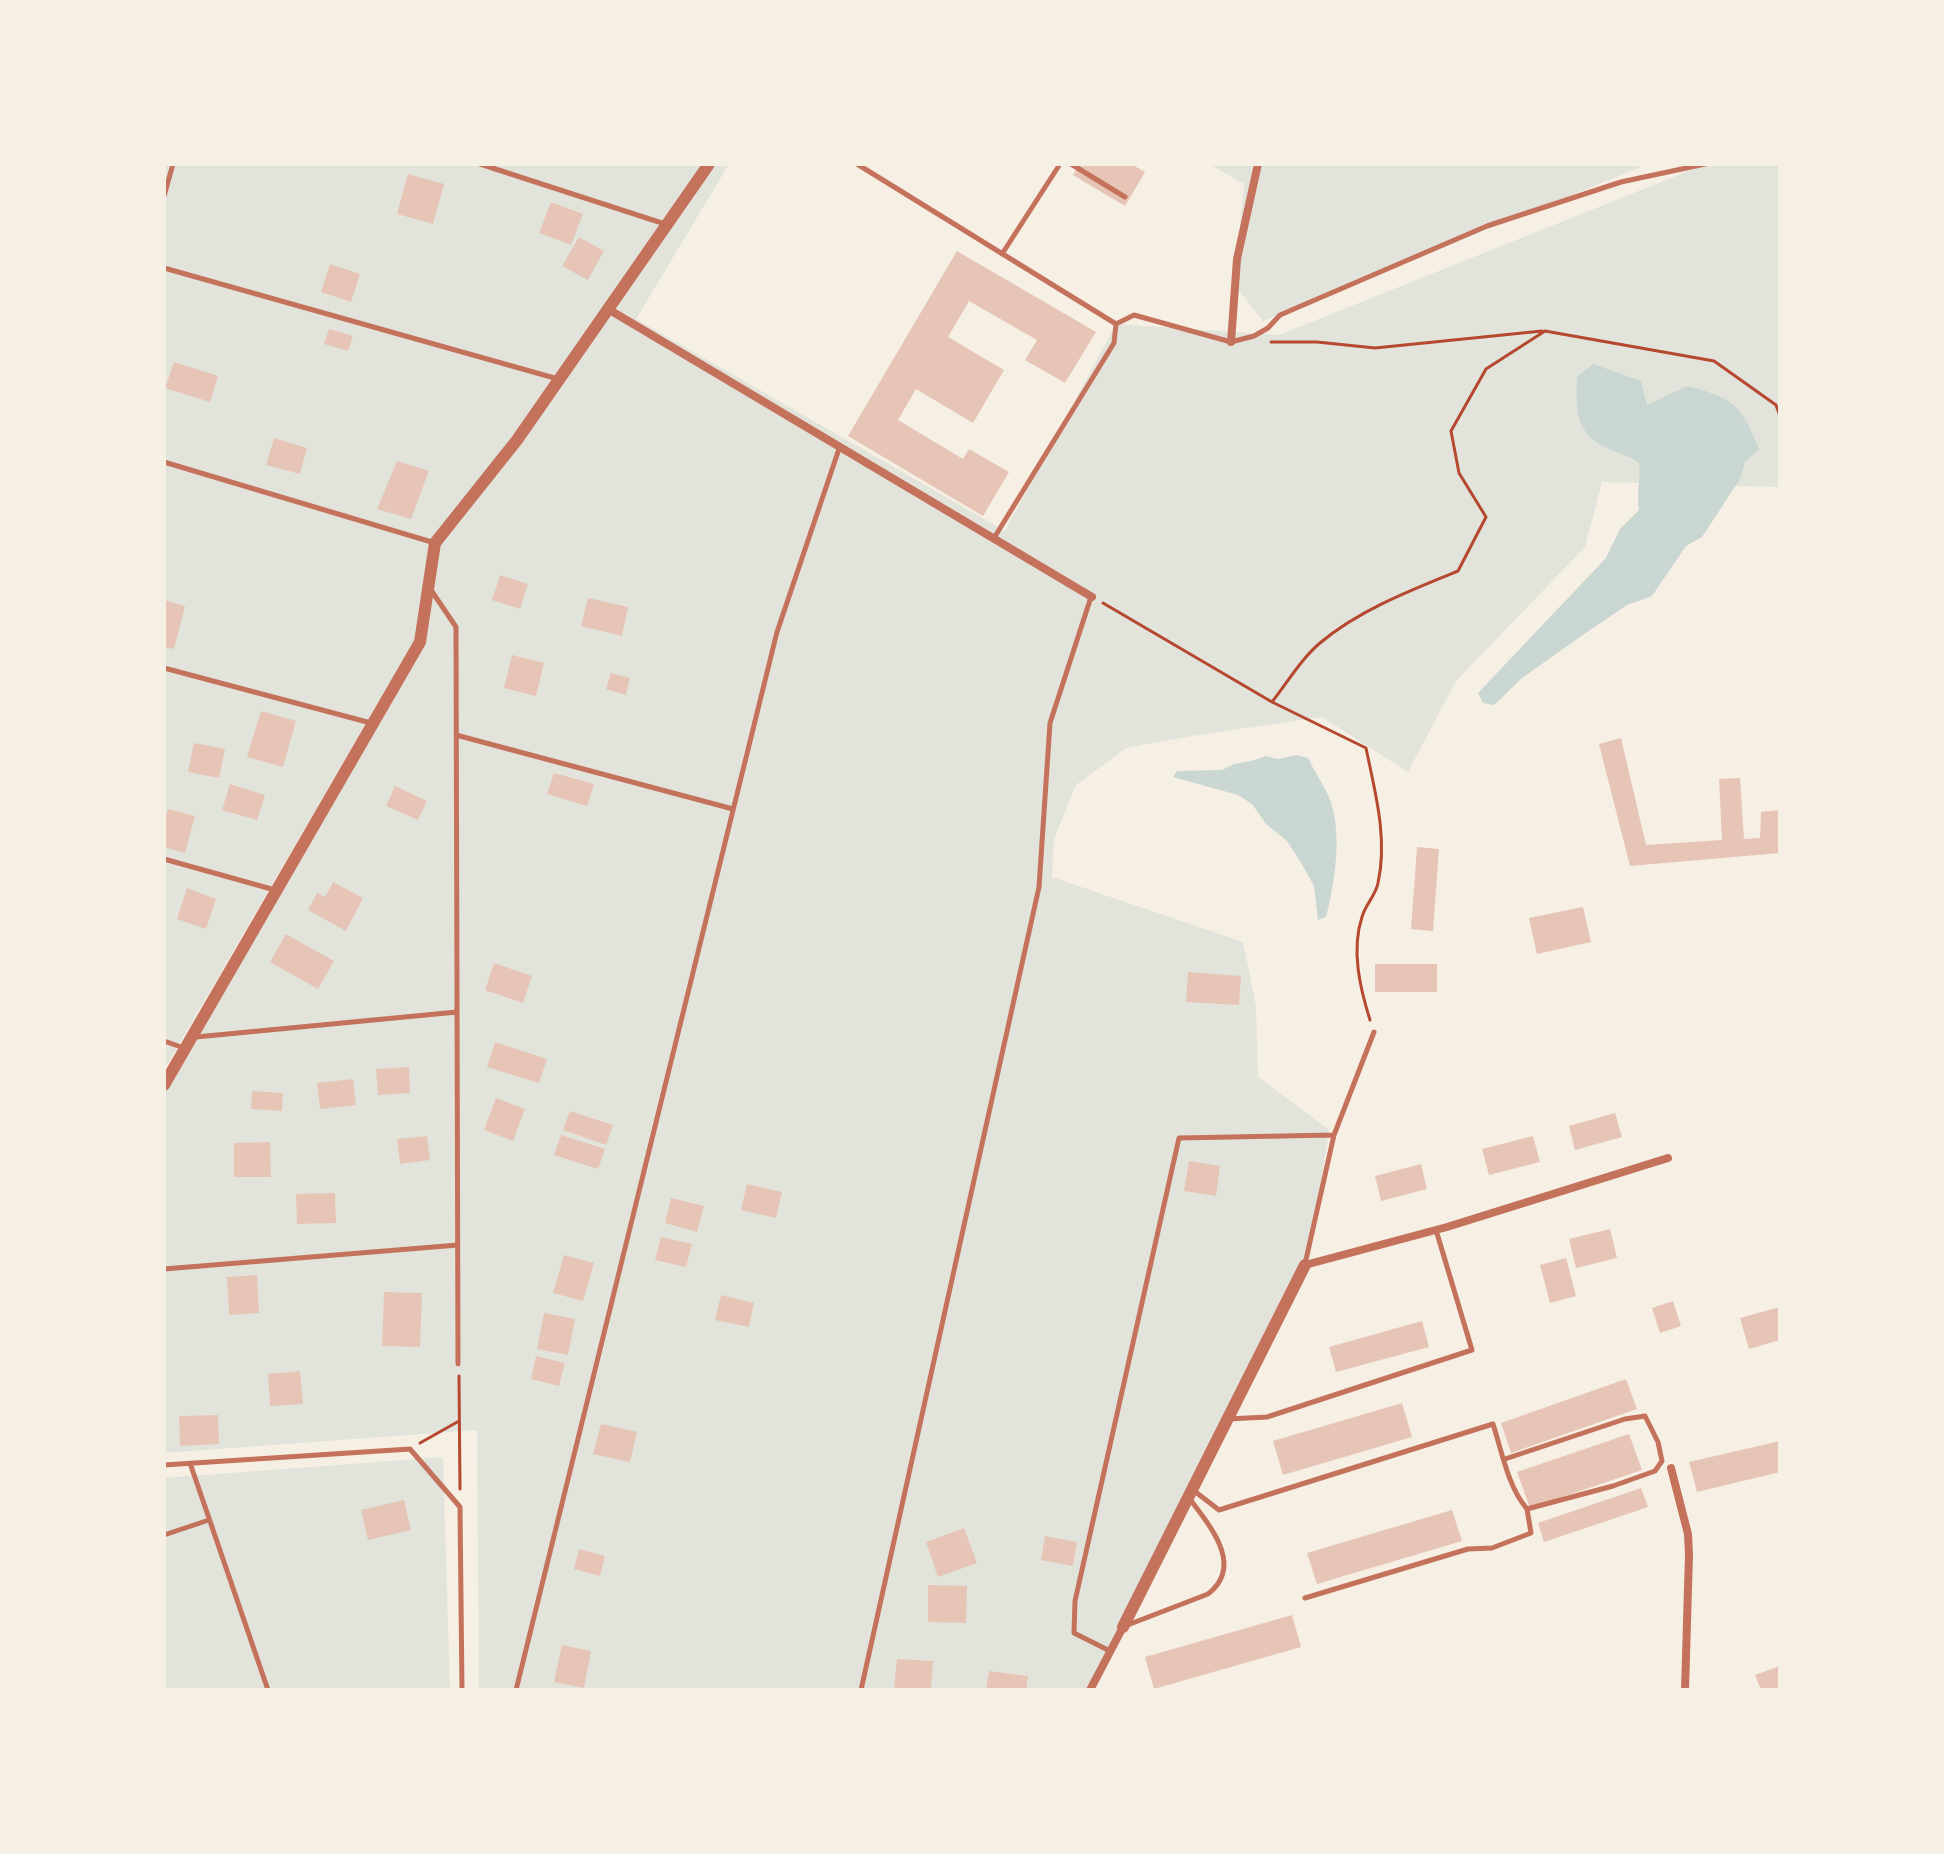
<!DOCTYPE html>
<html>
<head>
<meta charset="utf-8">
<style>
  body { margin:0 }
  #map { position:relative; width:1944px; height:1854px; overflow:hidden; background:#f6efe4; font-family:"Open Sans",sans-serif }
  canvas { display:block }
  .frame { position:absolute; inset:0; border:166px solid #f6efe4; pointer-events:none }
</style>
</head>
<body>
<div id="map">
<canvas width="1944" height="1854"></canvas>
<div class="frame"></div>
</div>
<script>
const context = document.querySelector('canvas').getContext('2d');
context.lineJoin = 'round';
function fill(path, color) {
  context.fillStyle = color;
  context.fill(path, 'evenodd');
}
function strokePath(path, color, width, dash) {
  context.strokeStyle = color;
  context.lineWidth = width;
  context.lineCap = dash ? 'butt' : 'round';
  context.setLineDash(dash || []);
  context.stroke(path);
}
fill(new Path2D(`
  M 164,164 L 729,164 L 636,319 L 1005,531 L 1116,324 L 1279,335 L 1706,164 L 1780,164 L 1780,487 L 1602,482 L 1585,547 L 1456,681 L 1408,772 L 1322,717 L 1191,736 L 1126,748 L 1076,785 L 1054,839 L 1052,877 L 1243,942 L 1256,1006 L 1258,1077 L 1329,1130 L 1308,1268 L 1095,1690 L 479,1690 L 477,1430 L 164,1453 L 164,1092 L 387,687 L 164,1070 Z
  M 1209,164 L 1648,164 L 1263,321 L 1234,284 L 1244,184 Z
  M 443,1457 L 450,1690 L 164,1690 L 164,1478 Z`), '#e2e4dc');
fill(new Path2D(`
  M 1593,364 L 1641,381 L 1647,405 L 1687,386 C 1733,398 1741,404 1759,449 L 1745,462 L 1740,479 L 1702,537 L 1686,546 L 1652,596 L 1627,605 L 1587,632 L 1522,678 L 1494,705 L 1483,703 L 1478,693 L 1606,558 L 1620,529 L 1639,510 C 1636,493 1641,480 1639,463 C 1629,456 1620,454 1609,449 C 1574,433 1576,410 1577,377 Z
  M 1296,755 L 1308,758 C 1314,771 1323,784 1329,797 C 1343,831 1335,883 1326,917 L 1318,920 L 1314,886 L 1303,866 L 1287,841 L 1266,824 L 1252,804 L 1238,795 L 1173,777 L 1177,771 L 1222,770 L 1234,764 L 1251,761 L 1266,756 L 1278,759 Z`), '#c9d6d2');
fill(new Path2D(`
  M 1079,164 L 1131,164 L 1145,172 L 1125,206 L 1073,175 Z
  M 408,174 L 444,184 L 433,224 L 397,214 Z
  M 551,202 L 583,214 L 571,245 L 539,233 Z
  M 579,237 L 604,251 L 588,280 L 562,266 Z
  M 957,251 L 1096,332 L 1065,383 L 1025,360 L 1037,340 L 969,301 L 948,337 L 1004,370 L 973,423 L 916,389 L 898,420 L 963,459 L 969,449 L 1009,472 L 983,516 L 848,436 Z
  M 330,264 L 360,274 L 351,302 L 321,292 Z
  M 329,329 L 353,336 L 348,351 L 324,344 Z
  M 174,362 L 218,376 L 210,402 L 165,388 Z
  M 274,438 L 307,448 L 300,474 L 266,465 Z
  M 397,461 L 429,471 L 411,519 L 377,509 Z
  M 500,575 L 528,584 L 520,609 L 492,600 Z
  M 588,598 L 628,607 L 622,636 L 581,626 Z
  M 164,600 L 185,606 L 174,649 L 164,647 Z
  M 512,655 L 544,663 L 536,696 L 504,688 Z
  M 611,673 L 630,678 L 626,695 L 606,689 Z
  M 261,711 L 296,721 L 283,767 L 247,757 Z
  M 1621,738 L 1646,845 L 1722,840 L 1719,779 L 1740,778 L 1744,839 L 1760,838 L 1761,812 L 1780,810 L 1780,853 L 1630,866 L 1599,744 Z
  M 194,743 L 225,749 L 219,778 L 188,772 Z
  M 554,773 L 594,784 L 587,806 L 547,794 Z
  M 230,784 L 265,795 L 257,820 L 222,810 Z
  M 395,786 L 427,801 L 418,820 L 386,806 Z
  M 168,809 L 195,816 L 185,853 L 164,847 L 164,824 Z
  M 1417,847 L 1439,849 L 1433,931 L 1411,929 Z
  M 333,882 L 363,898 L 346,931 L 308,910 L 317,893 L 325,897 Z
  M 187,888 L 216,899 L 206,929 L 177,919 Z
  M 1583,907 L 1591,942 L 1537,954 L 1529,918 Z
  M 286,934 L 334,961 L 318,989 L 270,962 Z
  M 494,963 L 532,976 L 523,1003 L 485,990 Z
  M 1375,964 L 1437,964 L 1437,992 L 1375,992 Z
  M 1188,972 L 1241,976 L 1239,1005 L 1186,1002 Z
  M 495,1042 L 547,1059 L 539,1083 L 487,1067 Z
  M 409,1067 L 410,1093 L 378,1095 L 376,1069 Z
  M 353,1079 L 356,1105 L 320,1109 L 317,1083 Z
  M 252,1091 L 283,1093 L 282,1111 L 251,1109 Z
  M 496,1098 L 525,1109 L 513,1141 L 484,1130 Z
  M 570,1111 L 613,1125 L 606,1145 L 563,1130 Z
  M 1615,1113 L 1622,1137 L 1575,1150 L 1569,1126 Z
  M 561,1135 L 605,1149 L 598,1169 L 554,1155 Z
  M 427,1136 L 430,1160 L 400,1164 L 397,1139 Z
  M 1533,1136 L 1540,1162 L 1489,1175 L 1482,1149 Z
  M 270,1142 L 271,1177 L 234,1177 L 234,1143 Z
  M 1189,1161 L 1220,1166 L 1216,1196 L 1184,1191 Z
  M 1421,1164 L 1427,1189 L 1381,1201 L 1375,1176 Z
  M 747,1184 L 782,1192 L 776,1218 L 741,1210 Z
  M 335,1193 L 336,1223 L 297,1224 L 296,1194 Z
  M 671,1198 L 704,1206 L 697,1232 L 665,1223 Z
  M 1610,1229 L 1617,1258 L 1576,1268 L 1569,1239 Z
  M 661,1237 L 692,1244 L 686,1267 L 655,1260 Z
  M 564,1255 L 594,1263 L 583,1301 L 553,1293 Z
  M 1566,1258 L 1576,1296 L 1550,1303 L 1540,1265 Z
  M 257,1275 L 259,1313 L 229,1315 L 227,1277 Z
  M 384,1292 L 422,1293 L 420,1347 L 382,1346 Z
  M 721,1295 L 754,1303 L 749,1327 L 715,1320 Z
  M 1673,1301 L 1681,1326 L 1660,1333 L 1652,1308 Z
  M 1780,1307 L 1780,1340 L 1749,1349 L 1740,1318 Z
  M 544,1313 L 575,1319 L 568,1355 L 537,1349 Z
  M 1422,1321 L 1429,1347 L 1336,1372 L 1329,1347 Z
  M 536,1356 L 565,1363 L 559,1386 L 531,1379 Z
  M 300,1371 L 303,1404 L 270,1406 L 268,1374 Z
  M 1626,1379 L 1637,1409 L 1511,1453 L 1501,1423 Z
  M 1402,1403 L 1412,1437 L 1283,1475 L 1273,1441 Z
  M 218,1415 L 219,1444 L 180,1446 L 179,1416 Z
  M 601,1424 L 637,1432 L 630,1462 L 593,1454 Z
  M 1629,1434 L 1642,1470 L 1530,1508 L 1517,1472 Z
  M 1780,1441 L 1780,1472 L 1697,1492 L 1689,1462 Z
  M 1641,1488 L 1648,1507 L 1544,1542 L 1538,1523 Z
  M 404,1500 L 411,1530 L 368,1540 L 361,1510 Z
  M 1452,1510 L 1462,1541 L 1317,1584 L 1307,1553 Z
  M 964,1528 L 977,1563 L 938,1577 L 926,1542 Z
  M 1045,1536 L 1077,1542 L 1073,1566 L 1041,1560 Z
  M 579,1549 L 605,1556 L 600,1576 L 574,1569 Z
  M 928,1585 L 967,1586 L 966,1623 L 928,1622 Z
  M 1292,1615 L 1301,1647 L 1154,1689 L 1145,1657 Z
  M 562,1645 L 591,1651 L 584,1688 L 554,1682 Z
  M 897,1659 L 933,1661 L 931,1690 L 894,1690 Z
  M 1780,1666 L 1780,1690 L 1761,1690 L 1755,1675 Z
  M 989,1671 L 1028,1676 L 1026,1690 L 986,1690 Z`), '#e6c5b7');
strokePath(new Path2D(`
  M 1271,342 L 1317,342 L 1375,348 L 1542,331
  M 1103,603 L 1272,702 C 1287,683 1301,659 1320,643 C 1359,610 1411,590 1458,571 L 1486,517 L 1459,473 L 1451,431 L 1486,369 L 1545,331 L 1714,361 L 1776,405 L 1780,416
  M 1272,702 L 1366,748 C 1375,792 1388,838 1378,883 C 1376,895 1365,905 1362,917 C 1351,950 1360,988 1370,1020
  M 459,1376 L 460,1489
  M 420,1443 L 459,1421`), '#b5482f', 3);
strokePath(new Path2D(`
  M 480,164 L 665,224
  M 857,164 L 1116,324 L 1114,343 L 994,538
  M 1071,164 L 1125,197
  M 164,196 L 173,164
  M 1002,254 L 1060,164
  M 164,268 L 558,379
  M 1116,324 L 1134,315 L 1231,342 L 1254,336 L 1268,328 L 1280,315 L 1487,226 L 1621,182 L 1705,164
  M 164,462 L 435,543
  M 431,590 L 456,627 L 458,1364
  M 164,668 L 371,723
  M 456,735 L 733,809
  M 164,859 L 275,890
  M 196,1037 L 457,1012
  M 164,1041 L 184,1048
  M 1305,1264 L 1334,1135 L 1374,1032
  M 164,1269 L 458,1245
  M 1228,1419 L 1267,1417 L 1472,1350 L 1436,1230
  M 190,1463 L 268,1690
  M 164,1465 L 410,1449 L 460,1507 L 462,1690
  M 1193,1490 L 1219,1510 L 1493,1424 C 1502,1452 1508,1487 1527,1509 L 1613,1486 L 1655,1471 L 1662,1461 L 1658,1442 L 1645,1416 L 1625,1419 L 1505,1459
  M 164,1535 L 209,1520
  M 1305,1598 L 1468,1549 L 1492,1548 L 1531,1533 L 1527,1509
  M 1125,1626 L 1208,1594 C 1245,1565 1209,1525 1189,1498
  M 1110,1651 L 1074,1633 L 1075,1601 L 1179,1138 L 1334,1135
  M 516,1690 L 777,632 L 840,446
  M 861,1690 L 1039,887 L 1050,723 L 1091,597`), '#c5725c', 5);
strokePath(new Path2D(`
  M 608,309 L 1092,597
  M 1231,342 L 1237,259 L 1258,164
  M 1305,1265 L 1447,1227 L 1668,1158
  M 1671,1468 L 1688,1534 L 1689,1555 L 1685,1690
  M 1090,1690 L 1123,1627`), '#c5725c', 8);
strokePath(new Path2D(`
  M 164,1085 L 420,642 L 435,543 L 517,440 L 709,164
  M 1123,1627 L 1305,1265`), '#c5725c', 12);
</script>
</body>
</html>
